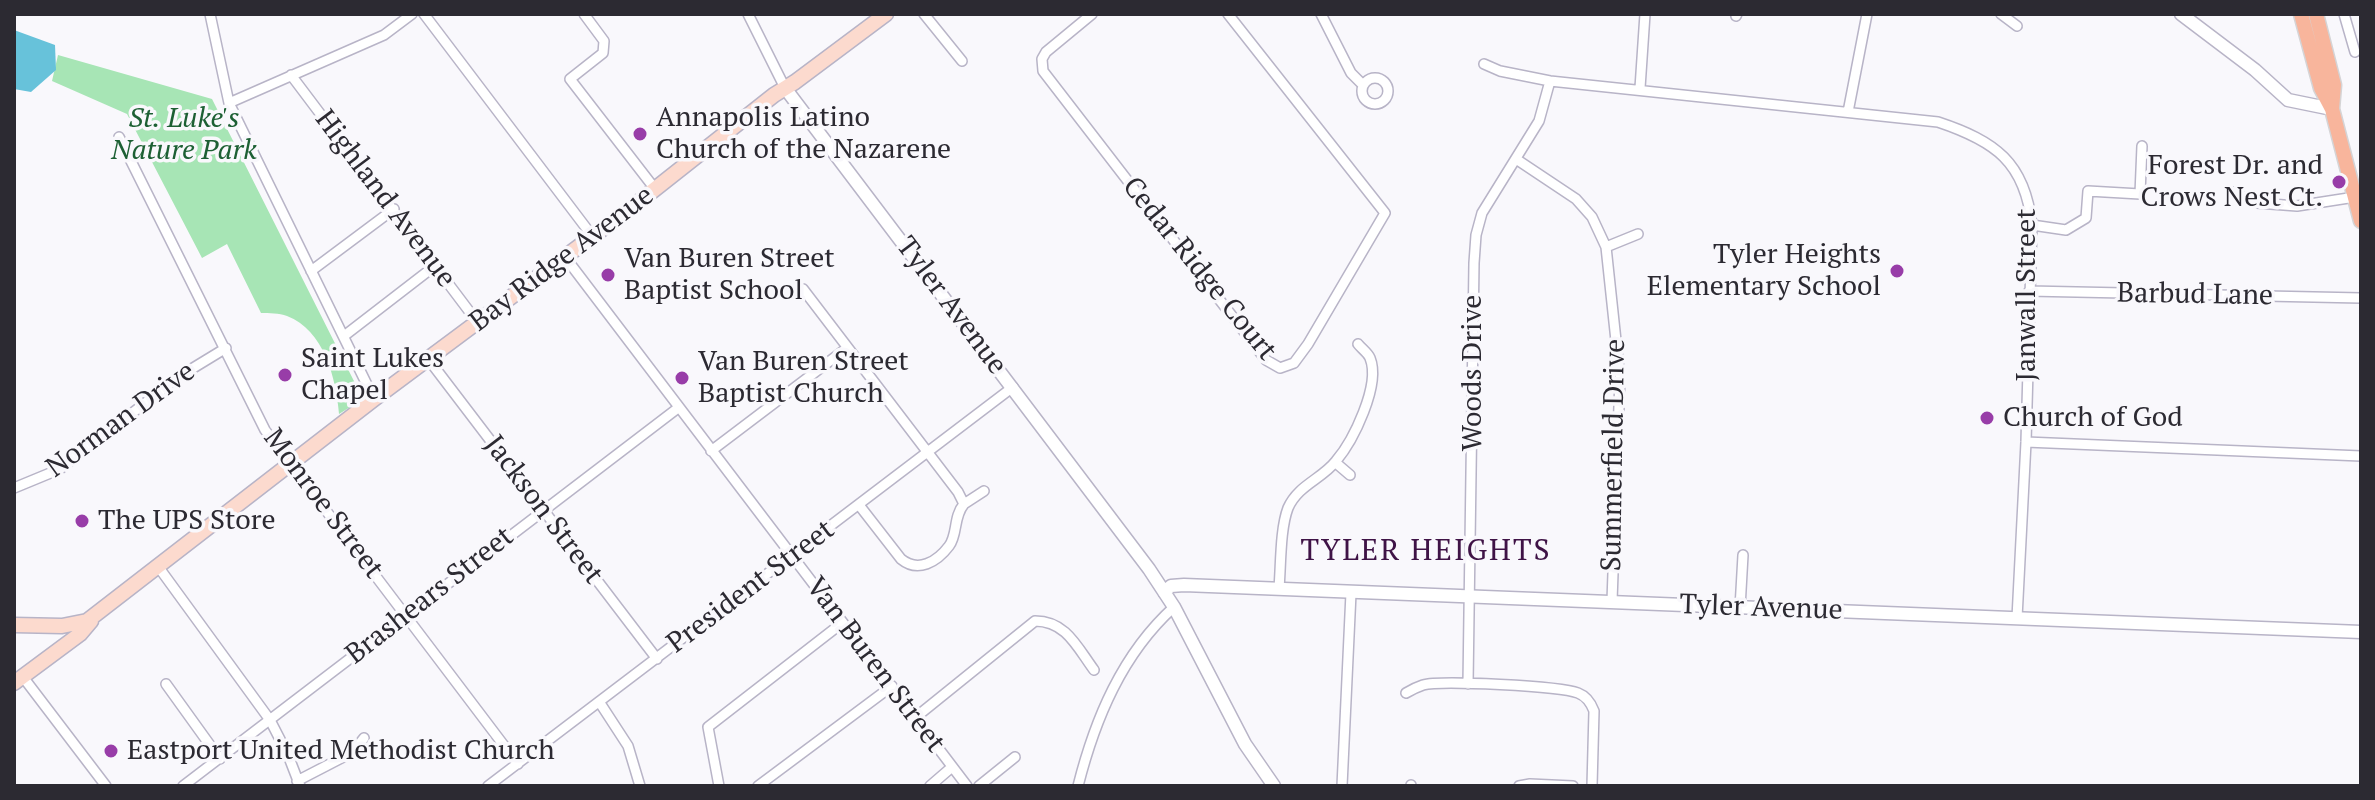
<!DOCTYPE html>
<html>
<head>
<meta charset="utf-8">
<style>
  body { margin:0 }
  #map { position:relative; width:2375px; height:800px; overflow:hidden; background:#f9f8fc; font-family:"PT Serif",serif }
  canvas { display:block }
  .frame { position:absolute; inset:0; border:16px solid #2c2a32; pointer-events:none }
</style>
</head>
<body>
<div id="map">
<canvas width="2375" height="800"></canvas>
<div class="frame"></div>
</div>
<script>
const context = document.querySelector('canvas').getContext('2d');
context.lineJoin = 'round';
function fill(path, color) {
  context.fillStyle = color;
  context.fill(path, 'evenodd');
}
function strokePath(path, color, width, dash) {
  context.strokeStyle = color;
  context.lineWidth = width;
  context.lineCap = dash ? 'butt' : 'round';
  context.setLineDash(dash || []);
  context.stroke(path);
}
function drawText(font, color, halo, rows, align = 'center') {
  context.font = font + ' "PT Serif",serif';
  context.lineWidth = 7;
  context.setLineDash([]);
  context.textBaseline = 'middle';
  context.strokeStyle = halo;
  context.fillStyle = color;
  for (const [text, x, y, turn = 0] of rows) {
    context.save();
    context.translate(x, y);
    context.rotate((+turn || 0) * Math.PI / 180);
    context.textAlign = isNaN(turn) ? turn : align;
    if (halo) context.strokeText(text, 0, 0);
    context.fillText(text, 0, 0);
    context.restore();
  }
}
fill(new Path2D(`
  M 58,55 L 212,99 L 363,399 L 339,414 C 336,378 324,330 287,316 C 279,313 269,313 261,313 L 227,244 L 202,258 L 127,114 L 52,81 Z`), '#a7e5b5');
fill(new Path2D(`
  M 14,30 L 55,45 L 56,70 L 31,92 L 14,89 Z`), '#67c2da');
const minor = new Path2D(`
  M 210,14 L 229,103 L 374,399
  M 424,14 L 593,237
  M 584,14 L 604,41 L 603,53 L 570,79 L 655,189
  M 748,14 L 785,88
  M 924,14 L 962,61
  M 1092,14 L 1046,52 L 1042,59 L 1043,71 L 1266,360 L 1280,368 L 1294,363 L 1308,344 L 1385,213 L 1228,14
  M 1321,14 L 1351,73 L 1363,85
  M 2001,14 L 2017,26
  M 2344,14 L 2355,52
  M 1736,16 L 1737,14
  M 1484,64 L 1500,71 L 1550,81 L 1938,122 C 1995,141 2025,162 2032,225 L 2026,442 L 2017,618
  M 291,75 L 478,323
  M1362 91a13 13 0 1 1 26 0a13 13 0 1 1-26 0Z
  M 1640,88 L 1645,14
  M 229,103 L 384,35 L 412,14
  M 1848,112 L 1867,14
  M 119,137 L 265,430 L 518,764
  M 1516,159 L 1576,199 L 1592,217 L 1606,247 L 1620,378 L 1612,601
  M 2233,192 L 2257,203 L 2297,206 L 2355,197
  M 2032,225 L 2066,230 L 2086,218 L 2088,191 L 2140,194 L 2142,146
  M 1606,247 L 1638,234
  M 565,257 L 967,786
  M 311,271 L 394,209
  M 803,289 L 958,492 L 964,504 C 953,517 958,534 949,546 C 937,562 918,573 901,559 L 859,505
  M 2029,291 L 2361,298
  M 344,336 L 436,265
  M 429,360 L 657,659
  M 2026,442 L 2361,456
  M 711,451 L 847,348
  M 1336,463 L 1350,475
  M 14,488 L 60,469 L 180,376 L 226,348
  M 964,504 L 984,491
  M 157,565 L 270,720 L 288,755 L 300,786
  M 1279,588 C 1281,565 1280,529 1288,508 C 1298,485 1322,479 1336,461 C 1353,441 1381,385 1370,358 C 1368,353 1361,348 1358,344
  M 1740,608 L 1743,555
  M 23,677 L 106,786
  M 166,684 L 220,759
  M 1468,684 L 1474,263 L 1476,235 L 1482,213 L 1539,121 L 1550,81
  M 1406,693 C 1411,690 1417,687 1423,685 C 1440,680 1560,686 1578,693 C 1586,696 1591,703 1594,711 L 1592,786
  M 600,703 L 628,746 L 640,786
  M 916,717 L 1035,621 C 1066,621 1077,647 1094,670
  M 297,781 L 353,752 L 364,738
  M 1411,785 L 1411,786
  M 183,786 L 678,408
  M 488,786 L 1013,387
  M 719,786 L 708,727 L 842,623
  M 758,786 L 892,686
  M 930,786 L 952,767
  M 979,786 L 1015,757
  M 1078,786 C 1095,719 1122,654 1174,607
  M 1342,786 L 1351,593
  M 1519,786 L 1530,784 L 1573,786`);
const tertiary = new Path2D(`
  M 2181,14 L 2255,70 L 2288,100 L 2332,109
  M 785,88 L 1149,569 L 1174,607 L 1245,744 L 1274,786
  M 1164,592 L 1171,586 L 1184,585 L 2361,632`);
const secondary = new Path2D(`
  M 14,625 L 62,626 L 87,621 L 374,399 L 636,204 L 774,95 L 795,82 L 886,14
  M 14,683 L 80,634 L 91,621`);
const primary = new Path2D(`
  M 2301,14 L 2321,88 L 2332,109 L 2361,221
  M 2316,14 L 2334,85 L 2332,109`);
strokePath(minor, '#b8b4c7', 12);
strokePath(tertiary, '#b8b4c7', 15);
strokePath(secondary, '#b8b4c7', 17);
strokePath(primary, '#d5d4d6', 17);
strokePath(minor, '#fff', 9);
strokePath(tertiary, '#fff', 12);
strokePath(secondary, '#fcdace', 14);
strokePath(primary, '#f8b59c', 14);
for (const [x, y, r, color] of [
  [640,134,8,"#983da8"],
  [2339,182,8,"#983da8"],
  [1897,271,8,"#983da8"],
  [608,275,8,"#983da8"],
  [285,375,8,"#983da8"],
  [682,378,8,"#983da8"],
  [1987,418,8,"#983da8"],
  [82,521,8,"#983da8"],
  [111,751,8,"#983da8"]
]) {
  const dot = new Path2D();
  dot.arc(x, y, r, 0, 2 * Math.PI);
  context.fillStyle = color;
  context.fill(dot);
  strokePath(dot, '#f9f8fc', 3);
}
drawText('28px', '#2c2a32', '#f9f8fc', [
  ["Annapolis Latino",656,118],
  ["Church of the Nazarene",656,150],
  ["Forest Dr. and",2323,166,"right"],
  ["Crows Nest Ct.",2323,198,"right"],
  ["Tyler Heights",1881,255,"right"],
  ["Elementary School",1881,287,"right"],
  ["Van Buren Street",624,259],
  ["Baptist School",624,291],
  ["Saint Lukes",301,359],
  ["Chapel",301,391],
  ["Van Buren Street",698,362],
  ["Baptist Church",698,394],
  ["Church of God",2003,418],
  ["The UPS Store",98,521],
  ["Eastport United Methodist Church",127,751]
], 'left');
drawText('italic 28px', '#1d6034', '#f9f8fc', [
  ["St. Luke's",184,119],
  ["Nature Park",184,151]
]);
drawText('28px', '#2c2a32', '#f9f8fc', [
  ["Highland Avenue",385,199,53],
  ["Bay Ridge Avenue",562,259,-37],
  ["Cedar Ridge Court",1199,269,51],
  ["Janwall Street",2027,295,-90],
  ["Barbud Lane",2195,295,1],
  ["Tyler Avenue",951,306,53],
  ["Woods Drive",1473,373,-90],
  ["Norman Drive",121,420,-36],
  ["Summerfield Drive",1614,455,-89],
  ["Monroe Street",323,504,53],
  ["Jackson Street",543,510,53],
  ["President Street",751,587,-37],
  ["Brashears Street",430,596,-38],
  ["Tyler Avenue",1761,608,2],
  ["Van Buren Street",875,665,53]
]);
context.letterSpacing = '2px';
drawText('30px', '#3f1346', '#f9f8fc', [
  ["TYLER HEIGHTS",1426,551]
]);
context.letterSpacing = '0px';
</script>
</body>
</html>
